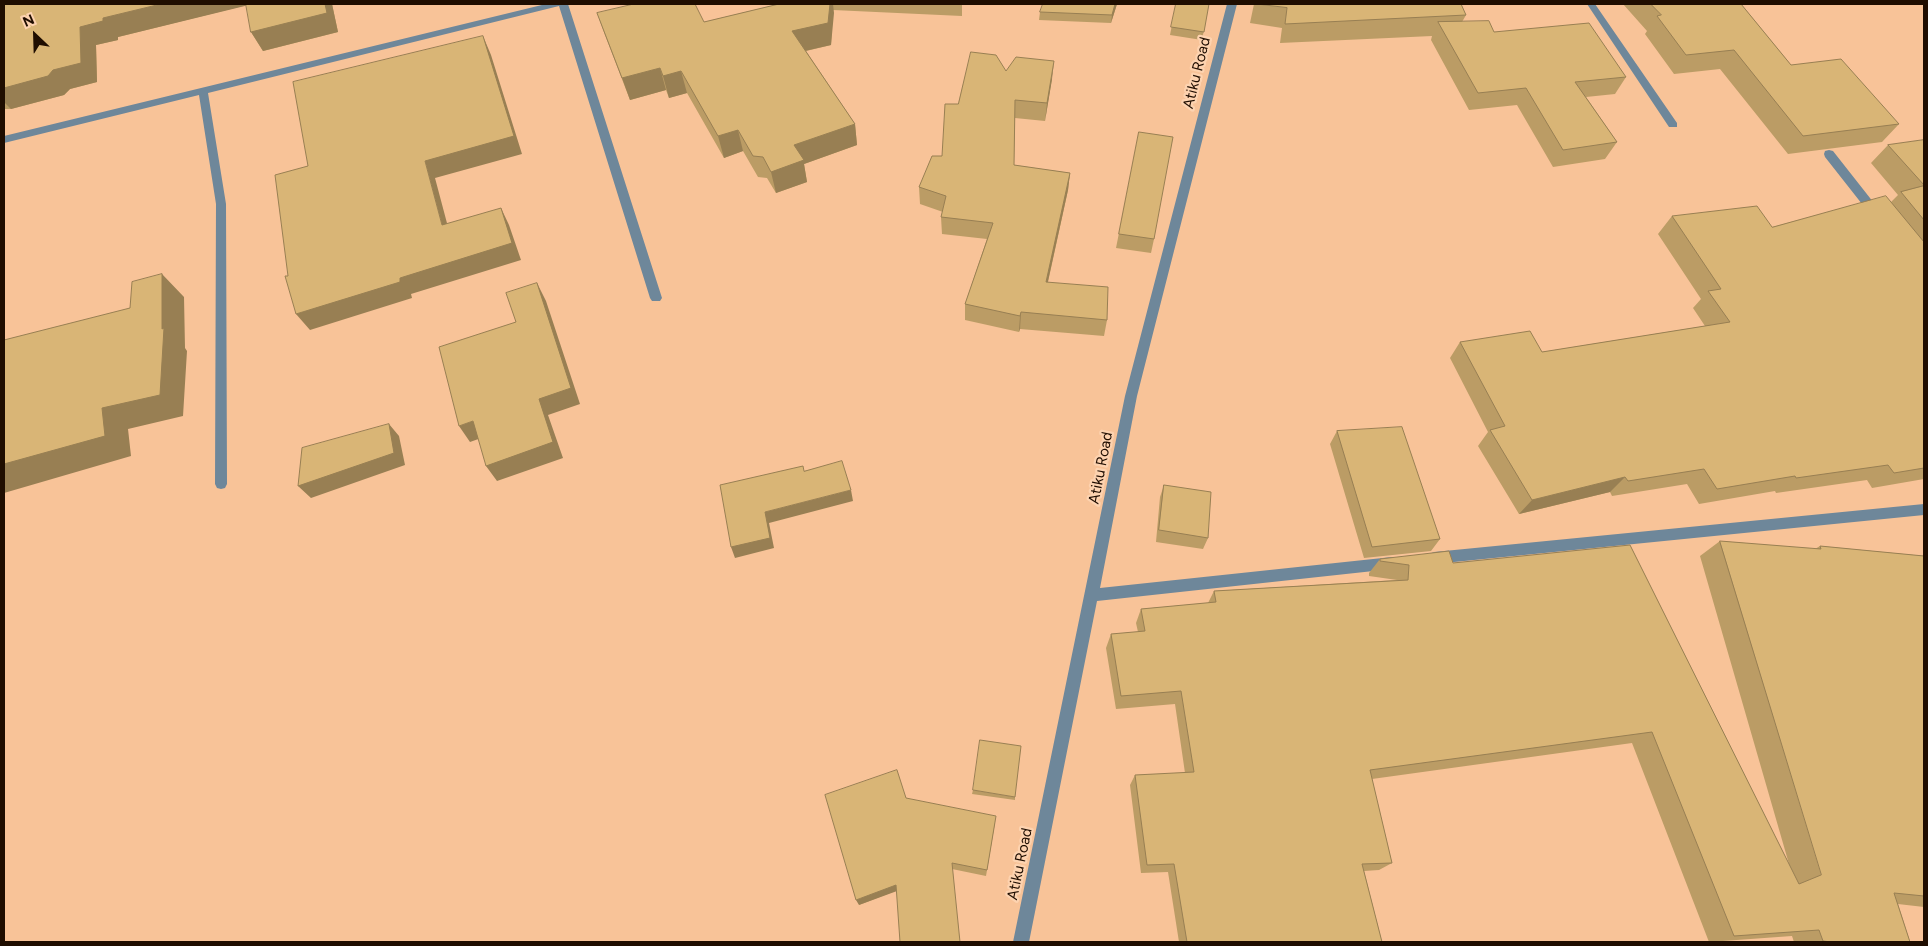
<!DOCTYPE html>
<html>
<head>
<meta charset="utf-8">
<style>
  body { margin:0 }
  #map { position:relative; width:1928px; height:946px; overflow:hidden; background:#f8c398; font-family:Figtree,sans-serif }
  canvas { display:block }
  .frame { position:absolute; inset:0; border:5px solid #1f0d00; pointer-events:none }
  .north { position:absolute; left:10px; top:10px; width:50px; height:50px; -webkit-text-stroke:4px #fdd3b0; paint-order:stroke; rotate:336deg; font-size:14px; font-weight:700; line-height:20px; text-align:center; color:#1f0d00 }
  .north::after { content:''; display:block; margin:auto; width:18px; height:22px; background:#1f0d00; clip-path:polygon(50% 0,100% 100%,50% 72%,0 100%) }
</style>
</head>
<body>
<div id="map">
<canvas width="1928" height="946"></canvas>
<div class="frame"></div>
<div class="north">N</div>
</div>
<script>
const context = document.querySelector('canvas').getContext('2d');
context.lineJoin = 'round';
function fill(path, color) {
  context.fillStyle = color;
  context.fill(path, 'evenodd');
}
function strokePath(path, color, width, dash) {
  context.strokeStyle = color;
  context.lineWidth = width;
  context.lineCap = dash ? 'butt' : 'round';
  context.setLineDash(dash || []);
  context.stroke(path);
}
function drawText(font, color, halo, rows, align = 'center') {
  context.font = font + ' Figtree,sans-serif';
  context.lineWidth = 4.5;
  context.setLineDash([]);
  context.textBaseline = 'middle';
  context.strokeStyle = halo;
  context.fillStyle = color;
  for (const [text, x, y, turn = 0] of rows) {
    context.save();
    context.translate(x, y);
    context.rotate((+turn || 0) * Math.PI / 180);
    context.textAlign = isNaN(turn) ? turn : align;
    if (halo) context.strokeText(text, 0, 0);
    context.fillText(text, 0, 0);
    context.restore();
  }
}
fill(new Path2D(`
  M 546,4 L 568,4 L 662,298 L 660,301 L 652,301 L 650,298 L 559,6 L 208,93 L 226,204 L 227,484 L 225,488 L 221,489 L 217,488 L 215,484 L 216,204 L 199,95 L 4,143 L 4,136 Z
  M 1227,4 L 1237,4 L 1137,396 L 1100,588 L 1392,557 L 1397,559 L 1399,563 L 1397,567 L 1392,569 L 1097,601 L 1029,942 L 1013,942 L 1125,396 Z
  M 1587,4 L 1595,4 L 1677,123 L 1677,127 L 1669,127 Z
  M 1829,150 L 1833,151 L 1881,212 L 1882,215 L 1881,218 L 1873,218 L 1825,157 L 1824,154 L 1825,151 Z
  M 1924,504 L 1924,515 L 1434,564 L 1429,562 L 1427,558 L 1429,554 L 1434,552 Z`), '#6e879a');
fill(new Path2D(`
  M 4,4 L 332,4 L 338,32 L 263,51 L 251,32 L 247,5 L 118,37 L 118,40 L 96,45 L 97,82 L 70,89 L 64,95 L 11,109 L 4,109 Z
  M 779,4 L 962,4 L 962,16 L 833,10 L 831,45 L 806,51 L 855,124 L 857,145 L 804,164 L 807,182 L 776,193 L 767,178 L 758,177 L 743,151 L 724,158 L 687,93 L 669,98 L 666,90 L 630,100 L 605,35 L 597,13 L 704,22 Z
  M 1117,4 L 1111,23 L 1039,20 L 1040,12 Z
  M 1176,4 L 1209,4 L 1202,40 L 1170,35 Z
  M 1254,4 L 1461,4 L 1466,15 L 1462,22 L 1626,77 L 1615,94 L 1586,97 L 1617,142 L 1605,159 L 1553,167 L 1517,105 L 1469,110 L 1431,40 L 1432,36 L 1280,43 L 1282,28 L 1250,23 Z
  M 1623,4 L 1741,4 L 1791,65 L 1899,124 L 1882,142 L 1788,154 L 1720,69 L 1674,74 L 1645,34 L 1647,31 Z
  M 1006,71 L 1052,79 L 1045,121 L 1015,118 L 1014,165 L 1070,173 L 1068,190 L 1048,282 L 1107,320 L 1104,336 L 1020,329 L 1019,332 L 965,320 L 965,304 L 987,239 L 942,234 L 941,217 L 943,212 L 920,204 L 919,187 L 942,156 L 958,104 Z
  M 1139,132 L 1154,239 L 1151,253 L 1116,248 Z
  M 1924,140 L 1924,479 L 1872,488 L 1867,480 L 1776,493 L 1775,491 L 1699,504 L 1687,484 L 1612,496 L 1610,492 L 1519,514 L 1478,446 L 1488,432 L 1450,358 L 1460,342 L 1542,352 L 1705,326 L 1693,308 L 1701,299 L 1658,234 L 1672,216 L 1772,227 L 1891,202 L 1898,195 L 1871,163 L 1888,145 Z
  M 1337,431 L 1440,539 L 1431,551 L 1364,558 L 1330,444 Z
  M 1164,485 L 1208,538 L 1203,549 L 1156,542 L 1160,497 Z
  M 1720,541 L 1815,549 L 1820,546 L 1924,556 L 1924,907 L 1898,904 L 1910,942 L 1794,942 L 1792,936 L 1709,942 L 1632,743 L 1372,779 L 1392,863 L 1379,870 L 1364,871 L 1382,942 L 1179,942 L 1168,872 L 1141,873 L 1130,785 L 1135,775 L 1185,773 L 1175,704 L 1116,709 L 1106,648 L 1111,634 L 1138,632 L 1136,623 L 1141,609 L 1208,603 L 1214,591 L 1397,580 L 1369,576 L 1369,573 L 1380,559 L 1453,563 L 1630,545 L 1789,864 L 1700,556 Z
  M 973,790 L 1015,797 L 1015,800 L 972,794 Z
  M 906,798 L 995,823 L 986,876 L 952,869 L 859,905 Z`), '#bb9c65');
fill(new Path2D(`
  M 161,4 L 253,4 L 118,37 L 118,40 L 96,45 L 97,82 L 70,89 L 64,95 L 11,109 L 4,102 L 4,88 L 80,27 L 103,18 Z
  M 325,4 L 332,4 L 338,32 L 263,51 L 251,32 Z
  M 830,4 L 833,4 L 834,13 L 831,45 L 796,53 L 792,31 Z
  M 1115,4 L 1117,4 L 1111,23 L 1112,15 Z
  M 483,36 L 491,55 L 522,154 L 435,178 L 452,242 L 442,225 L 425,161 Z
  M 1054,61 L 1052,79 L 1045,121 L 1047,103 Z
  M 660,68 L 666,90 L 630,100 L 622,78 Z
  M 681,71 L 687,93 L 669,98 L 663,76 Z
  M 855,124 L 857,145 L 804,164 L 807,182 L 776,193 L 771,172 L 794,145 Z
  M 738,130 L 743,151 L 724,158 L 718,136 Z
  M 1070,173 L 1068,190 L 1044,299 L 1046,282 Z
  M 501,208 L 509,225 L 521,260 L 411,294 L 412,298 L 310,330 L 296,314 L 400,278 Z
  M 162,274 L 184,297 L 185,348 L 187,351 L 183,416 L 128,429 L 131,456 L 4,493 L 4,464 L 102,408 L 162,329 Z
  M 537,283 L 546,301 L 580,404 L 548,415 L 563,458 L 497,481 L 486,466 Z
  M 1021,312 L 1020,329 L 1019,332 L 1020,316 Z
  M 473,421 L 484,437 L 470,442 L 459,426 Z
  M 389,424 L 399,436 L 405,465 L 311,498 L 298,486 Z
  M 1625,477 L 1610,492 L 1519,514 L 1532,500 Z
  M 851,490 L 853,501 L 769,523 L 774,548 L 735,558 L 731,547 L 765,512 Z
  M 896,885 L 897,891 L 859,905 L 856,900 Z`), '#987f53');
const building = new Path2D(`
  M 4,4 L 161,4 L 103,18 L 103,21 L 80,27 L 81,63 L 53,70 L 48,76 L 4,88 Z
  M 246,4 L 325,4 L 327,13 L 251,32 Z
  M 634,4 L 695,4 L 704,22 L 779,4 L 830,4 L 828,23 L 792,31 L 855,124 L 794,145 L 804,160 L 771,172 L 763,157 L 753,156 L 738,130 L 718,136 L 681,71 L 663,76 L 660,68 L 622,78 L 597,13 Z
  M 1043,4 L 1115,4 L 1112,15 L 1040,12 Z
  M 1176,4 L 1209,4 L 1204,32 L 1171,27 Z
  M 1257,4 L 1461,4 L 1466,15 L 1285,24 L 1287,8 Z
  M 1651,4 L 1741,4 L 1791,65 L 1841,59 L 1899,124 L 1803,136 L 1734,50 L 1686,55 L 1657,16 L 1661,15 Z
  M 1489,21 L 1494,32 L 1589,23 L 1626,77 L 1575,82 L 1617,142 L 1563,150 L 1526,88 L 1478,93 L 1438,22 Z
  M 483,36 L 514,136 L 425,161 L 442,225 L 501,208 L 512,243 L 400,278 L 400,282 L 296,314 L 285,276 L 288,276 L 275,175 L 308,166 L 293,82 Z
  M 971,52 L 996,55 L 1006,71 L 1016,57 L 1054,61 L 1047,103 L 1015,100 L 1014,165 L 1070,173 L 1046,282 L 1108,287 L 1107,320 L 1021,312 L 1020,316 L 965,304 L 993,223 L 941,217 L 946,196 L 919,187 L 932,156 L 942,156 L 945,104 L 958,104 Z
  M 1139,132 L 1173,137 L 1154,239 L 1119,234 Z
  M 1924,140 L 1924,185 L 1888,145 Z
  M 1924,186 L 1924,220 L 1901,192 Z
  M 1886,196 L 1924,242 L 1924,468 L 1894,473 L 1888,465 L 1796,478 L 1795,476 L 1717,489 L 1704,469 L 1628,481 L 1625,477 L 1532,500 L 1490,430 L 1505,426 L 1460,342 L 1530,331 L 1542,352 L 1730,322 L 1708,291 L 1721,289 L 1672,216 L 1757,206 L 1772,227 Z
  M 162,274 L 162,329 L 164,328 L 160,395 L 102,408 L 105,436 L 4,464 L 4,340 L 130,308 L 132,282 Z
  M 537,283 L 571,388 L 539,399 L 553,442 L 486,466 L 473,421 L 459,426 L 439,347 L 516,322 L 506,293 Z
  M 389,424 L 394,453 L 298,486 L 302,448 Z
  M 1402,427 L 1440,539 L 1372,547 L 1337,431 Z
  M 842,461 L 851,490 L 765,512 L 770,538 L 731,547 L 720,485 L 803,466 L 804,471 Z
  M 1164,485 L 1211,492 L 1208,538 L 1159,530 Z
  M 1720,541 L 1821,549 L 1820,546 L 1924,556 L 1924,896 L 1894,893 L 1910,942 L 1831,942 L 1823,941 L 1819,930 L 1734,936 L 1652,732 L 1370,770 L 1392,863 L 1362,864 L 1382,942 L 1187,942 L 1174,864 L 1147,865 L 1135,775 L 1194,772 L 1181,691 L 1121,696 L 1111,634 L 1145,631 L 1141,609 L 1216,602 L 1214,591 L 1408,580 L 1409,565 L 1380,561 L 1380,559 L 1449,551 L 1453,563 L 1630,545 L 1799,884 L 1821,875 Z
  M 980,740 L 1021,746 L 1015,797 L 973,790 Z
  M 897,770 L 906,798 L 996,816 L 987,870 L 952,863 L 960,942 L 900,942 L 896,885 L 856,900 L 825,795 Z`);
fill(building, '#d9b576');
strokePath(building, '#987f53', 1);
drawText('15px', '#1f0d00', '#fdd3b0', [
  ["Atiku Road",1197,73,-76],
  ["Atiku Road",1101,468,-79],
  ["Atiku Road",1020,864,-78]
]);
</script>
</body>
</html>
